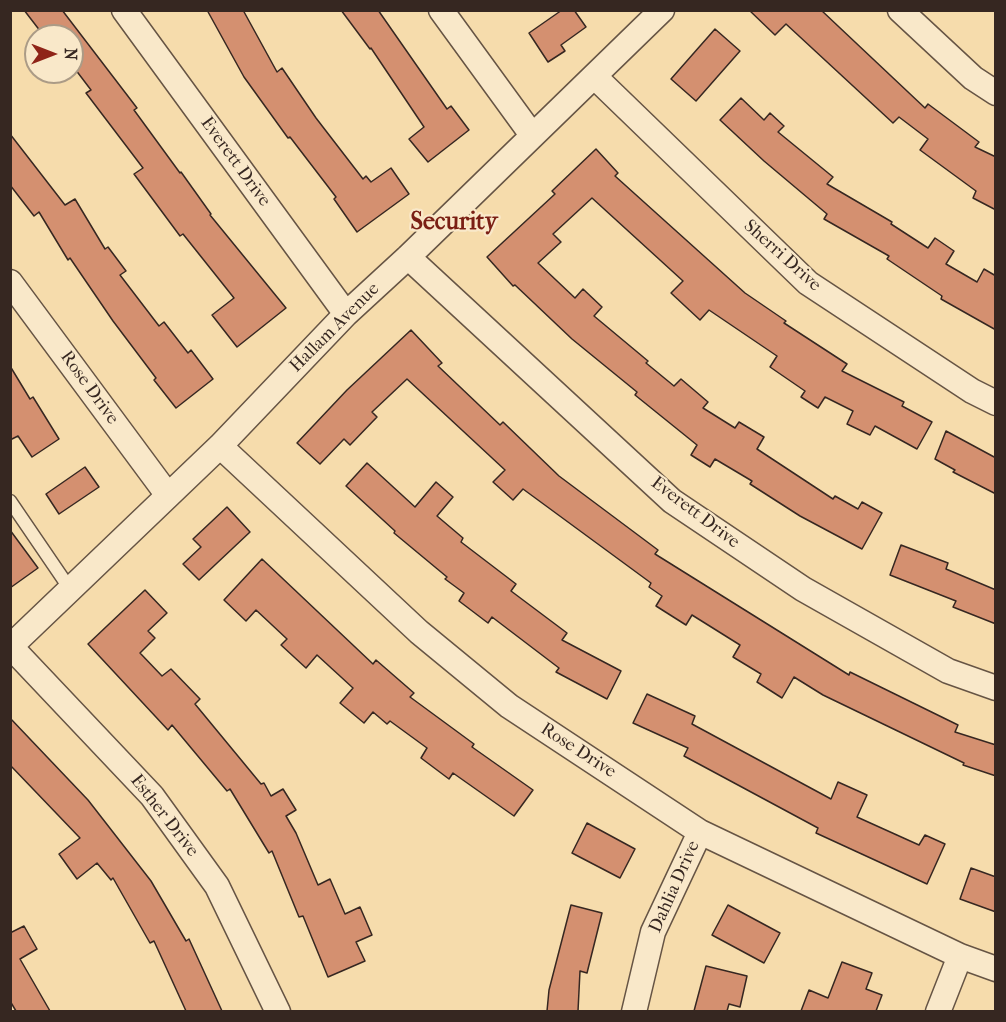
<!DOCTYPE html>
<html>
<head>
<meta charset="utf-8">
<style>
  body { margin:0 }
  #map { position:relative; width:1006px; height:1022px; overflow:hidden; background:#f6dcac; font-family:"IM FELL French Canon",serif }
  canvas { display:block }
  .frame { position:absolute; inset:0; border:12px solid #362721; pointer-events:none }
  .north { position:absolute; left:24px; top:24px; width:60px; height:60px; box-sizing:border-box; background:#f9e8c9; border:2px solid #ab9b86; border-radius:50%; rotate:90deg; font-size:16px; font-weight:700; line-height:24px; text-align:center; color:#362721 }
  .north::after { content:''; display:block; margin:auto; width:21px; height:27px; background:#8f2418; clip-path:polygon(50% 0,100% 100%,50% 72%,0 100%) }
</style>
</head>
<body>
<div id="map">
<canvas width="1006" height="1022"></canvas>
<div class="frame"></div>
<div class="north">N</div>
</div>
<script>
const context = document.querySelector('canvas').getContext('2d');
context.lineJoin = 'round';
function fill(path, color) {
  context.fillStyle = color;
  context.fill(path, 'evenodd');
}
function strokePath(path, color, width, dash) {
  context.strokeStyle = color;
  context.lineWidth = width;
  context.lineCap = dash ? 'butt' : 'round';
  context.setLineDash(dash || []);
  context.stroke(path);
}
function drawText(font, color, halo, rows, align = 'center') {
  context.font = font + ' "IM FELL French Canon",serif';
  context.lineWidth = 4.5;
  context.setLineDash([]);
  context.textBaseline = 'middle';
  context.strokeStyle = halo;
  context.fillStyle = color;
  for (const [text, x, y, turn = 0] of rows) {
    context.save();
    context.translate(x, y);
    context.rotate((+turn || 0) * Math.PI / 180);
    context.textAlign = isNaN(turn) ? turn : align;
    if (halo) context.strokeText(text, 0, 0);
    context.fillText(text, 0, 0);
    context.restore();
  }
}
const building = new Path2D(`
  M 24,10 L 62,10 L 137,108 L 134,110 L 180,173 L 181,172 L 211,214 L 210,215 L 286,308 L 237,347 L 212,315 L 234,298 L 183,234 L 180,236 L 134,174 L 143,168 L 86,93 L 91,90 L 72,65 L 72,36 L 44,36 Z
  M 207,10 L 243,10 L 277,72 L 282,68 L 316,118 L 363,179 L 366,176 L 371,182 L 391,168 L 409,194 L 357,232 L 334,199 L 336,197 L 290,137 L 288,138 L 244,77 Z
  M 341,10 L 378,10 L 447,109 L 451,106 L 469,130 L 428,162 L 409,139 L 424,127 L 371,48 L 370,49 Z
  M 562,10 L 574,10 L 586,27 L 561,45 L 565,51 L 548,62 L 529,33 Z
  M 749,10 L 821,10 L 925,108 L 928,104 L 979,142 L 975,147 L 996,157 L 996,210 L 973,198 L 976,191 L 920,150 L 928,139 L 899,117 L 893,123 L 786,24 L 775,35 Z
  M 715,29 L 740,51 L 696,101 L 671,79 Z
  M 741,98 L 764,120 L 770,113 L 784,126 L 778,132 L 833,177 L 827,184 L 892,222 L 891,224 L 928,248 L 935,238 L 954,251 L 946,264 L 977,282 L 984,269 L 996,276 L 996,330 L 941,299 L 942,296 L 887,259 L 889,256 L 824,219 L 827,214 L 764,161 L 720,120 Z
  M 10,134 L 65,205 L 75,199 L 105,249 L 108,247 L 126,271 L 120,275 L 159,326 L 164,322 L 188,353 L 191,350 L 213,379 L 176,408 L 154,380 L 156,378 L 113,321 L 70,258 L 68,260 L 39,212 L 34,216 L 10,185 Z
  M 596,149 L 618,173 L 615,176 L 745,293 L 786,321 L 784,323 L 847,364 L 842,371 L 904,402 L 902,406 L 932,422 L 917,449 L 875,426 L 870,435 L 847,424 L 853,411 L 825,397 L 818,408 L 801,397 L 805,391 L 770,367 L 777,356 L 709,310 L 700,320 L 671,293 L 683,281 L 592,198 L 553,234 L 561,242 L 538,263 L 575,298 L 583,289 L 602,307 L 594,316 L 648,361 L 646,363 L 674,386 L 681,379 L 708,402 L 703,408 L 735,428 L 739,422 L 764,437 L 757,449 L 833,499 L 835,496 L 858,509 L 862,502 L 882,513 L 862,549 L 800,516 L 750,484 L 752,481 L 715,459 L 710,467 L 691,455 L 697,445 L 635,395 L 637,392 L 572,339 L 515,285 L 513,286 L 487,257 L 555,194 L 552,191 Z
  M 411,330 L 442,363 L 438,366 L 500,425 L 503,422 L 559,476 L 658,550 L 655,554 L 849,675 L 850,672 L 958,725 L 955,732 L 996,745 L 996,776 L 963,765 L 964,763 L 823,695 L 794,677 L 782,698 L 757,682 L 761,674 L 733,657 L 740,645 L 692,615 L 686,625 L 656,606 L 662,596 L 649,587 L 651,583 L 523,489 L 513,500 L 493,482 L 505,470 L 407,379 L 372,412 L 377,417 L 350,445 L 344,439 L 320,464 L 297,443 L 347,390 Z
  M 10,366 L 30,399 L 33,397 L 59,439 L 32,457 L 18,436 L 10,440 Z
  M 946,431 L 996,458 L 996,494 L 953,472 L 955,470 L 935,459 Z
  M 367,463 L 415,507 L 436,482 L 453,497 L 437,516 L 463,538 L 461,542 L 516,584 L 511,591 L 567,633 L 562,640 L 621,671 L 607,699 L 556,672 L 559,668 L 492,617 L 488,623 L 459,601 L 464,593 L 445,579 L 447,577 L 394,533 L 395,531 L 346,486 Z
  M 85,467 L 99,487 L 59,514 L 46,494 Z
  M 227,507 L 250,532 L 199,580 L 183,564 L 201,547 L 193,539 Z
  M 10,530 L 38,568 L 10,588 Z
  M 901,545 L 948,563 L 946,569 L 996,590 L 996,624 L 953,607 L 956,601 L 890,575 Z
  M 262,559 L 373,664 L 376,660 L 414,693 L 410,697 L 474,744 L 472,747 L 533,790 L 514,816 L 453,773 L 449,779 L 421,758 L 427,748 L 390,721 L 387,724 L 373,712 L 364,723 L 340,703 L 353,688 L 317,655 L 306,668 L 281,645 L 287,639 L 256,610 L 246,621 L 224,600 Z
  M 145,590 L 167,613 L 148,631 L 155,638 L 140,653 L 162,676 L 171,669 L 200,699 L 195,704 L 261,784 L 264,783 L 271,796 L 283,789 L 296,810 L 286,816 L 296,833 L 318,885 L 330,879 L 345,914 L 360,907 L 372,935 L 356,942 L 365,961 L 328,977 L 303,916 L 299,917 L 272,851 L 269,853 L 230,789 L 227,791 L 172,725 L 168,730 L 88,644 Z
  M 647,694 L 695,716 L 692,724 L 831,799 L 838,782 L 867,795 L 857,817 L 919,845 L 925,835 L 945,844 L 927,884 L 816,833 L 818,828 L 684,756 L 688,748 L 633,723 Z
  M 10,718 L 88,800 L 151,881 L 186,941 L 189,939 L 222,1011 L 186,1011 L 154,941 L 150,943 L 113,878 L 111,880 L 97,863 L 77,879 L 59,854 L 80,838 L 10,765 Z
  M 587,823 L 635,849 L 620,878 L 572,853 Z
  M 971,868 L 996,877 L 996,912 L 960,899 Z
  M 571,905 L 602,913 L 587,973 L 580,971 L 578,1011 L 547,1011 L 549,990 Z
  M 728,905 L 780,933 L 764,963 L 712,935 Z
  M 24,926 L 37,949 L 20,959 L 50,1011 L 16,1011 L 10,1001 L 10,933 Z
  M 842,962 L 872,973 L 866,989 L 882,995 L 876,1011 L 801,1011 L 809,990 L 828,998 Z
  M 706,966 L 747,976 L 740,1007 L 729,1004 L 727,1011 L 694,1011 Z`);
fill(building, '#d49070');
strokePath(building, '#362721', 1.5);
const service = new Path2D(`
  M 10,501 L 70,589`);
const minor = new Path2D(`
  M 124,10 L 346,314
  M 441,10 L 532,135
  M 900,10 L 973,78 L 996,93
  M 595,77 L 808,283 L 972,391 L 996,403
  M 408,257 L 672,501 L 803,589 L 948,671 L 996,688
  M 10,282 L 167,494
  M 220,446 L 419,632 L 509,706 L 700,832 L 960,956 L 996,969
  M 10,647 L 220,446 L 346,314 L 408,257 L 662,10
  M 11,647 L 152,796 L 217,886 L 278,1012
  M 634,1012 L 653,932 L 700,832
  M 938,1012 L 960,956`);
strokePath(service, '#665444', 15);
strokePath(minor, '#665444', 27);
strokePath(service, '#f9e8c9', 12);
strokePath(minor, '#f9e8c9', 24);
drawText('18px', '#362721', '#f9e8c9', [
  ["Everett Drive",235,162,54],
  ["Sherri Drive",782,256,42],
  ["Hallam Avenue",335,328,-45],
  ["Rose Drive",89,388,54],
  ["Everett Drive",695,513,37],
  ["Rose Drive",578,751,33],
  ["Esther Drive",164,816,52],
  ["Dahlia Drive",675,887,-66]
]);
drawText('bold 24px', '#7a1f14', '#f9e8c9', [
  ["Security",454,223]
]);
</script>
</body>
</html>
